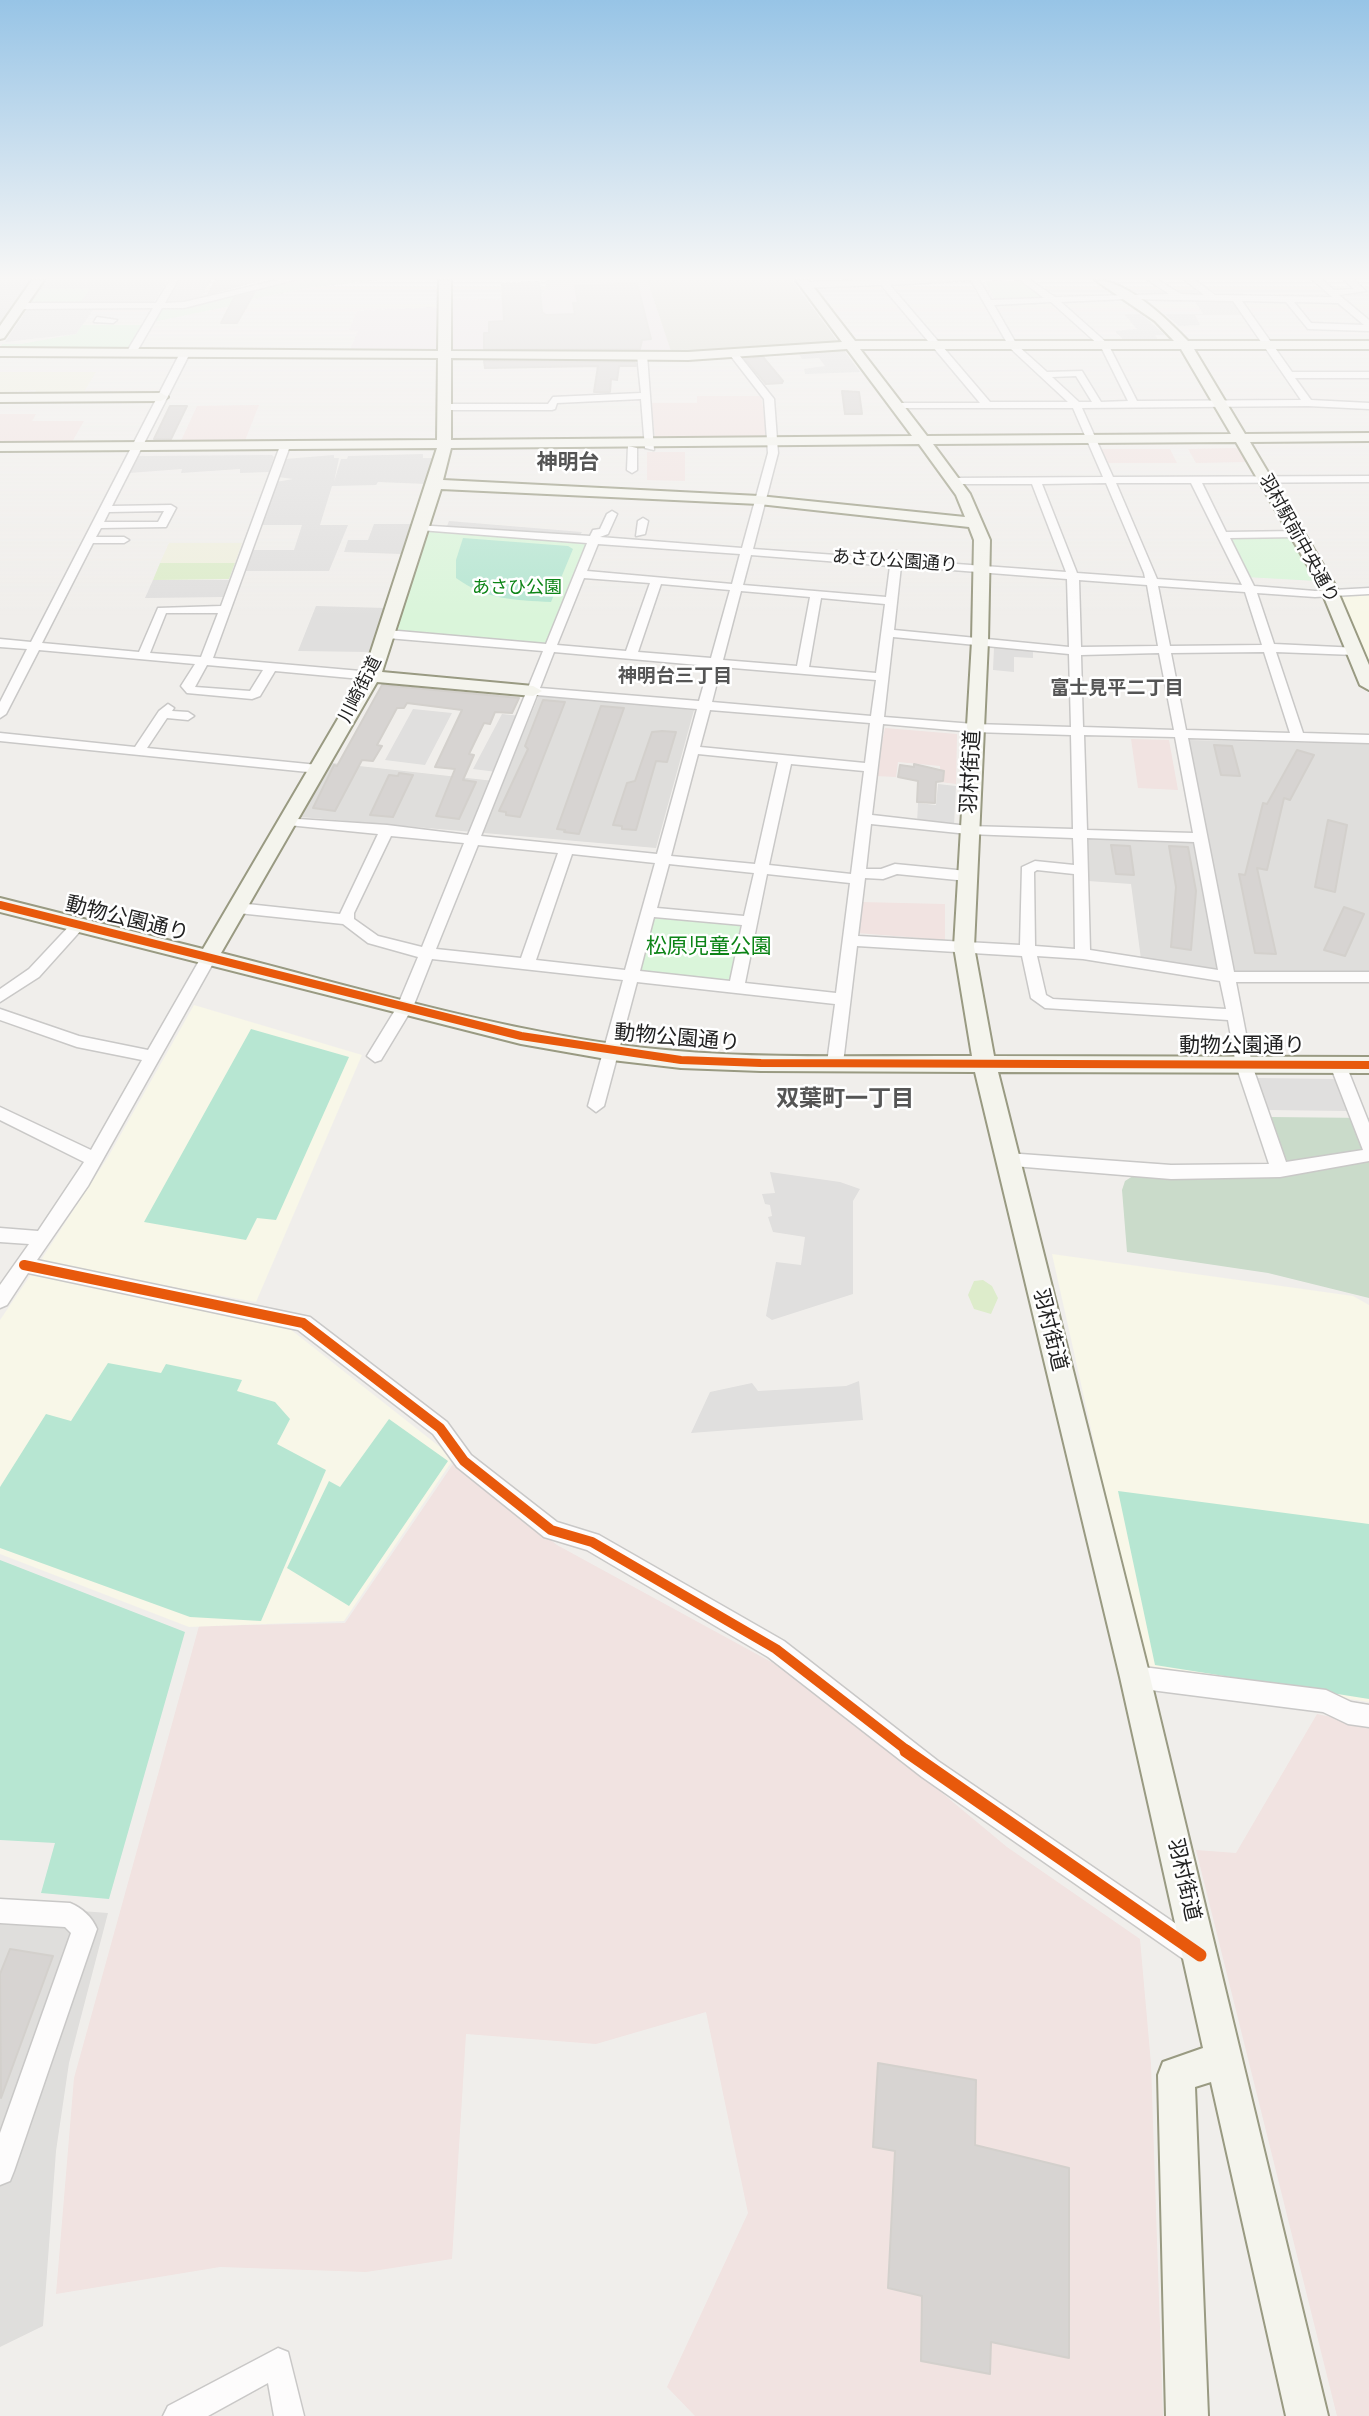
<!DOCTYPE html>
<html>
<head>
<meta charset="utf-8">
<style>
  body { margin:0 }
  canvas { display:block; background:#f0eeeb }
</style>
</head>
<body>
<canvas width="1369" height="2416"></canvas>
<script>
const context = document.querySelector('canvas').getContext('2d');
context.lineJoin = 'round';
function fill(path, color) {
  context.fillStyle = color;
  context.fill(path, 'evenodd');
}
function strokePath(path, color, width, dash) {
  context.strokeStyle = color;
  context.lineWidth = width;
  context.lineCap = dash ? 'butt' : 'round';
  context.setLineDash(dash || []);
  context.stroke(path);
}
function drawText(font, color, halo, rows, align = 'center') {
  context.font = font + ' Roboto,"Noto Sans JP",sans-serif';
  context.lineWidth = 5;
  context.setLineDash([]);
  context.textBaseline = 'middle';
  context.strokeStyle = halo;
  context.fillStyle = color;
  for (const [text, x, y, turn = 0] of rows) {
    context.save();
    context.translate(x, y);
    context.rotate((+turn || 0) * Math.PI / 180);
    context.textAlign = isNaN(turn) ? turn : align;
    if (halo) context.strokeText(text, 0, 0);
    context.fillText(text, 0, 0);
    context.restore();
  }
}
fill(new Path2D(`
  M 0,280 L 168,280 L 154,302 L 16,304 L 0,326 Z
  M 539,695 L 694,710 L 656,848 L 301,817 L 332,763 L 503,782 Z
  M 1188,740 L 1369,744 L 1369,974 L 1239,974 L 1141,959 L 1131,884 L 1088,881 L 1086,842 L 1090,837 L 1207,841 Z
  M 0,1905 L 108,1913 L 69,2063 L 56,2151 L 43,2326 L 0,2347 Z`), '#dfdedc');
fill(new Path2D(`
  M 697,396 L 761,396 L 768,438 L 655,437 L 651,403 L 697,403 Z
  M 259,405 L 244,443 L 180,443 L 197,406 Z
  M 0,414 L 36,414 L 32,421 L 84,421 L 72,442 L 0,442 Z
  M 1235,448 L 1240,450 L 1247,462 L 1196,463 L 1188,449 Z
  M 1101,449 L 1170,449 L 1177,463 L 1107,463 Z
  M 647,452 L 685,452 L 685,481 L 647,480 Z
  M 885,728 L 957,734 L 956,784 L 940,782 L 940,766 L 898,762 L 896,777 L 875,776 Z
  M 1131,739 L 1169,740 L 1178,790 L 1138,788 Z
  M 860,902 L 945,904 L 945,940 L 857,933 Z
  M 453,1464 L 557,1545 L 773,1663 L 894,1753 L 1007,1847 L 1140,1939 L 1151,2064 L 1163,2416 L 695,2416 L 667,2387 L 748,2213 L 706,2012 L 596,2044 L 466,2034 L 452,2259 L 366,2272 L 220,2267 L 56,2294 L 74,2078 L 199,1626 L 345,1623 Z
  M 1317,1714 L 1369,1725 L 1369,2416 L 1337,2416 L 1196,1850 L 1236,1853 Z`), '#f1e3e1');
fill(new Path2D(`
  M 547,280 L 647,280 L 672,354 L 453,351 L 452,299 L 509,300 L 510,296 L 544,295 Z
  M 439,307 L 439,351 L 349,352 L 358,331 L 349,330 L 357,311 Z`), '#ede4e9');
fill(new Path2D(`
  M 1369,591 L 1369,665 L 1338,593 Z
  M 194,1005 L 362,1055 L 256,1302 L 39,1263 L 108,1157 Z
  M 1052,1254 L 1353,1296 L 1369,1305 L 1369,1702 L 1144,1666 Z
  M 32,1273 L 290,1329 L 454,1458 L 344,1621 L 189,1627 L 0,1554 L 0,1320 Z`), '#f8f7e8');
fill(new Path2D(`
  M 647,280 L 792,280 L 839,343 L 672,354 Z`), '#d9d9cd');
fill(new Path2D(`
  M 0,372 L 96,372 L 82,395 L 33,396 L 36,390 L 3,392 L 0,395 Z
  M 169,543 L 242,543 L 235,563 L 160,563 Z`), '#efefdf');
fill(new Path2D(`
  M 160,563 L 235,563 L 229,579 L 153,580 Z
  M 983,1280 L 992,1286 L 998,1298 L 991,1314 L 974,1309 L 968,1295 L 974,1281 Z`), '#ddeccb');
fill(new Path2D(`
  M 1270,1117 L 1369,1118 L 1369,1298 L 1268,1273 L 1127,1252 L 1122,1190 L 1125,1181 L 1133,1176 L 1290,1175 Z`), '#cadbca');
fill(new Path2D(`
  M 294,280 L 378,280 L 307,288 L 248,300 L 249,302 L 153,322 L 142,325 L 127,350 L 0,350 L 2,344 L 21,344 L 76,334 L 82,325 L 142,325 L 153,322 L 161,308 L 185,306 Z
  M 1025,280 L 1050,298 L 996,301 L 985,281 Z
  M 42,289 L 90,289 L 80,303 L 31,303 Z
  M 428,528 L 592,539 L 554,644 L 397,630 Z
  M 1227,536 L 1291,536 L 1317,581 L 1245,577 Z
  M 655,914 L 749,922 L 736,982 L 640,971 Z`), '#daf5da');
fill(new Path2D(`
  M 463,538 L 568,546 L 573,549 L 551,602 C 515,600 486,600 456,578 L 456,560 Z
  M 251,1029 L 349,1057 L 276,1220 L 257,1218 L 246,1240 L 144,1222 Z
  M 108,1363 L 161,1373 L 166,1364 L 242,1380 L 237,1391 L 275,1402 L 290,1419 L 277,1444 L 326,1470 L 261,1621 L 190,1617 L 0,1548 L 0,1487 L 46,1414 L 71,1421 Z
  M 389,1419 L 448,1461 L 349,1606 L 287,1568 L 329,1481 L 340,1487 Z
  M 1118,1491 L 1369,1524 L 1369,1699 L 1155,1665 Z
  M 0,1560 L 185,1632 L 109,1899 L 41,1893 L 55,1843 L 0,1840 Z`), '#b7e6d2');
fill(new Path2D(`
  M 179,280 L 211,280 L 200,300 L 163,303 Z
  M 1193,298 L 1234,300 L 1244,315 L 1195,315 L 1200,325 L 1179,326 L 1165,314 L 1203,314 Z
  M 95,307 L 76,334 L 5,342 L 28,308 Z
  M 1124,314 L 1141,314 L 1165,335 L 1155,335 L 1158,340 L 1146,340 L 1148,344 L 1127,344 L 1115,331 L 1137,329 Z
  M 843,349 L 860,372 L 805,374 L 804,369 L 825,366 L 819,358 L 802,359 L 798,352 Z
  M 423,454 L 423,458 L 433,458 L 427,484 L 378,482 L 376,485 L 332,486 L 320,525 L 348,525 L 329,571 L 244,571 L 252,550 L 294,550 L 302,525 L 261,525 L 276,482 L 293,479 L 278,477 L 285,459 L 334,455 L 334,458 L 339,458 L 334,482 L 341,459 L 347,459 L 348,456 Z
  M 139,456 L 272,455 L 274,457 L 269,472 L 240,473 L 240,469 L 181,473 L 182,469 L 129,473 Z
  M 449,521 L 582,532 L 580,535 L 447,526 Z
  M 374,524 L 413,524 L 401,554 L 344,552 L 348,540 L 368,540 Z
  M 153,580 L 229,580 L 223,597 L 145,598 Z
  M 316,606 L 385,608 L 370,652 L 298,651 Z
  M 994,647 L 1033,650 L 1033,658 L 1014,657 L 1014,672 L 993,670 Z
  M 413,709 L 452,713 L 425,765 L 385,760 Z
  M 502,714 L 521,716 L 497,772 L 473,769 Z
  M 938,784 L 956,786 L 954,826 L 917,823 L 918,803 L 936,805 Z
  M 1256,1078 L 1336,1079 L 1347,1111 L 1266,1110 Z
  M 770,1172 L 840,1182 L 860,1189 L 853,1201 L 853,1294 L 772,1320 L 766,1316 L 776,1262 L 801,1265 L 805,1237 L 773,1232 L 768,1217 L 772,1216 L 770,1205 L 765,1204 L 762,1194 L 775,1193 Z
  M 859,1381 L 863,1420 L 691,1433 L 710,1392 L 752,1383 L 758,1391 L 846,1386 Z`), '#e0dfde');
const building = new Path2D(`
  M 216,280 L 260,280 L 208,294 Z
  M 539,282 L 542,312 L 546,315 L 575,314 L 573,303 L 578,303 L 575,286 L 637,283 L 651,339 L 642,340 L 640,349 L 484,349 L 484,333 L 489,333 L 489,322 L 504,321 L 502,284 Z
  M 254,293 L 237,323 L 221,323 L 234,298 Z
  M 763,357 L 783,381 L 782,383 L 766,384 L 745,359 Z
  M 484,361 L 635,362 L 636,366 L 619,366 L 617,380 L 611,379 L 610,392 L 594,392 L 598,366 L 485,368 Z
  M 842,391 L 859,392 L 862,414 L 845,414 Z
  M 170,406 L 187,406 L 171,439 L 154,439 Z
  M 382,685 L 519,698 L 512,713 L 495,712 L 490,724 L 484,723 L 469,754 L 474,755 L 463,780 L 476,782 L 459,819 L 436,816 L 455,769 L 435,767 L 462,710 L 407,703 L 404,708 L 397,708 L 377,745 L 382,746 L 373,761 L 362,760 L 335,811 L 313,808 L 334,765 L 337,766 Z
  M 543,700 L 565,702 L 520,817 L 506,815 L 506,812 L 499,811 L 528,749 L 525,746 Z
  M 601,706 L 624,708 L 579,834 L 564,832 L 565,830 L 557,829 Z
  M 662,731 L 676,732 L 667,762 L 656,761 L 636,830 L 622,829 L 622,826 L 613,825 L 627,783 L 635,781 L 652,732 Z
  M 1214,745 L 1232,746 L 1240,776 L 1221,775 Z
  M 1297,750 L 1314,755 L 1290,800 L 1284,798 L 1267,870 L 1257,868 L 1276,954 L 1255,953 L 1239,874 L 1245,875 L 1263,803 L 1267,804 Z
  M 914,764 L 944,771 L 943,781 L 936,782 L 935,803 L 917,802 L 918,781 L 898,777 L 900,765 L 914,767 Z
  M 399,773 L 413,775 L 393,817 L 370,815 L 389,775 L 398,776 Z
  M 1328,820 L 1347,825 L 1335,892 L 1315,887 Z
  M 1111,845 L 1130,846 L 1134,875 L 1116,874 Z
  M 1169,846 L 1188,847 L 1196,891 L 1191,950 L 1171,947 L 1176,887 Z
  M 1344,907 L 1364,914 L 1345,956 L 1324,950 Z
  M 10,1949 L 53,1956 L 1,2098 L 0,1974 Z
  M 878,2063 L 976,2080 L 975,2145 L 1069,2168 L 1069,2358 L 991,2342 L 990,2374 L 921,2361 L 922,2296 L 888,2288 L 895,2151 L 873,2147 Z`);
fill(building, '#d7d4d2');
strokePath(building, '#d3d0cc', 2);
const street = new Path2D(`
  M 170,280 L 178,280 L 165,303 L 184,302 L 278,280 L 294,280 L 184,308 L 162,308 L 136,353 L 131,356 L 126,353 L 153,308 L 21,309 L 17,306 L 21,303 L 156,303 Z
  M 877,280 L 970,280 L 890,285 L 990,402 L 1068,402 L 1010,348 L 971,280 L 979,280 L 991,300 L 1044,298 L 1020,280 L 1030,280 L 1055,297 L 1169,294 L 1148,280 L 1158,280 L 1181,294 L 1204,295 L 1185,280 L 1195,280 L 1215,295 L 1332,297 L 1313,280 L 1322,280 L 1334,290 L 1354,289 L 1344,280 L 1354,280 L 1366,291 L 1339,295 L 1369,320 L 1369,331 L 1308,329 L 1286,302 L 1242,301 L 1292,372 L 1369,372 L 1369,378 L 1295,378 L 1311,400 L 1369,403 L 1369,409 L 1308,406 L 1082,408 L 1113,477 L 1369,476 L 1369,482 L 1202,483 L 1226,532 L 1298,531 L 1303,534 L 1298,537 L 1230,538 L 1254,586 L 1315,591 L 1369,588 L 1369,594 L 1315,597 L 1257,593 L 1274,644 L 1359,648 L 1359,654 L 1355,655 L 1276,652 L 1303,733 L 1369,735 L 1369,743 L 1188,738 L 1234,972 L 1369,972 L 1369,982 L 1236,982 L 1252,1065 L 1286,1162 L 1363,1150 L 1330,1065 L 1338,1059 L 1346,1065 L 1369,1123 L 1369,1161 L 1280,1177 L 1171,1179 L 1001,1165 L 998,1160 L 1007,1153 L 1171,1165 L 1269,1164 L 1236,1065 L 1228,1020 L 1045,1008 L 1031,998 L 1022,956 L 857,946 L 843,1063 L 835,1069 L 827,1063 L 835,1004 L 637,982 L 604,1106 L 596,1112 L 588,1106 L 623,980 L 432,959 L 413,1007 L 381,1060 L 375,1062 L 367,1056 L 397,1007 L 418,957 L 368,943 L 343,924 L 238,913 L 231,908 L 238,903 L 340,914 L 378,834 L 288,825 L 281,821 L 283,818 L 387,825 L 468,835 L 543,651 L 387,638 L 381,634 L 387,630 L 546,644 L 587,543 L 420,530 L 416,529 L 416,525 L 590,536 L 593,530 L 600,529 L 607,514 L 612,511 L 617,514 L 608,534 L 600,537 L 742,548 L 768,453 L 764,399 L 730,355 L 730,351 L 736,351 L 774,399 L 778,453 L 753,549 L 891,559 L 893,552 L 897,551 L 903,554 L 902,560 L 1066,572 L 1032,484 L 953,484 L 948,481 L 953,478 L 1103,477 L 1073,408 L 894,408 L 892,406 L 897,403 L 980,403 L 881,285 L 805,288 L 801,285 L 805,282 ZM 1125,299 L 1233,301 L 1301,400 L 1137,401 L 1108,344 L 1061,302 ZM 1051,302 L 1101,347 L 1128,401 L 1101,402 L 1082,371 L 1047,372 L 1017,345 L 994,305 ZM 1294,302 L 1338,303 L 1364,325 L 1311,323 ZM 1076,376 L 1092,402 L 1079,402 L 1052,377 ZM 1106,483 L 1144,573 L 1145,578 L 1077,573 L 1042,484 ZM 1116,483 L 1191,483 L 1242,585 L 1157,579 ZM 598,544 L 740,554 L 732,584 L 587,571 ZM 751,555 L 890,566 L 886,597 L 743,585 ZM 901,566 L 1067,579 L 1069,647 L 894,630 ZM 584,578 L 650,583 L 626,651 L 557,645 ZM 1079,580 L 1147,585 L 1158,646 L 1081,647 ZM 661,584 L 730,590 L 711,658 L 638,652 ZM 1158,586 L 1245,592 L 1262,645 L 1170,646 ZM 741,591 L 810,597 L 797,666 L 723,660 ZM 821,598 L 885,604 L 876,673 L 809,667 ZM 893,637 L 1069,654 L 1071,727 L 974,724 L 884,717 ZM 554,652 L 709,666 L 699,701 L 540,688 ZM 1264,652 L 1290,733 L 1186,730 L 1171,653 ZM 1159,653 L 1174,730 L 1083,727 L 1081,655 ZM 721,667 L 876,680 L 871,716 L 712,702 ZM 537,695 L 697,709 L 657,854 L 481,836 ZM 710,710 L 870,723 L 865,763 L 700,747 ZM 883,724 L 974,732 L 1071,735 L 1073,829 L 968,826 L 872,815 ZM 1084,735 L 1175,737 L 1193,833 L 1087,830 ZM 698,754 L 778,762 L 755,864 L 671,856 ZM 791,764 L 864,771 L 851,874 L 769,865 ZM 871,824 L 968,834 L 1073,838 L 1074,865 L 1035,861 L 1022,867 L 1020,945 L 858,936 L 865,878 L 883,879 L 897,874 L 967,881 L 974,876 L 967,871 L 895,864 L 881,869 L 866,869 ZM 391,836 L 464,843 L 422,947 L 378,936 L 354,919 L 354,913 ZM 1087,838 L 1194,842 L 1218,970 L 1090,950 ZM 478,845 L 558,853 L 521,958 L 436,949 ZM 572,854 L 655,863 L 625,970 L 536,960 ZM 669,864 L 754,873 L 744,916 L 657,908 ZM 1037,870 L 1074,874 L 1075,949 L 1035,946 L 1034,872 ZM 767,874 L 850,883 L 836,993 L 745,983 ZM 654,917 L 742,925 L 730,981 L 640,971 ZM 1037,956 L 1083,959 L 1220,981 L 1226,1009 L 1053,999 L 1046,995 Z
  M 97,317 L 117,320 L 113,323 L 94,322 Z
  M 185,350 L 190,353 L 112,506 L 171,505 L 176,508 L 166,527 L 101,528 L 96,537 L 124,537 L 129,540 L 124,543 L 93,543 L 42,643 L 139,652 L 158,608 L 221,606 L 280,446 L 285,443 L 290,446 L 213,658 L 372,672 L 378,676 L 372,680 L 275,671 L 260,696 L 252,699 L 187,693 L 181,686 L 195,664 L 39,650 L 6,714 L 0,718 L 0,702 L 27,649 L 0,647 L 0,639 L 31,642 L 180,353 ZM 164,511 L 158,522 L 104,522 L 109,512 ZM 166,613 L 218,613 L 201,657 L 150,653 ZM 207,665 L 263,670 L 250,691 L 195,687 Z
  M 642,352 L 647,355 L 654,450 L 645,448 L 641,399 L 557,403 L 555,409 L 552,410 L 447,410 L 442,407 L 447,404 L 548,404 L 553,397 L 641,393 L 637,355 Z
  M 628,446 L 637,448 L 637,470 L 632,473 L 627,470 Z
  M 643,518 L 648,521 L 645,534 L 636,536 L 638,521 Z
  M 168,704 L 174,708 L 172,711 L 188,712 L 194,716 L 188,720 L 167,718 L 147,748 L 318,765 L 325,769 L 318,773 L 0,741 L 0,733 L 135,747 L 159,711 Z
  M 78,920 L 83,922 L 83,928 L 39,977 L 0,1002 L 0,989 L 29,969 L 73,922 Z
  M 208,953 L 216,958 L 88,1186 L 37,1260 L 310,1317 L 447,1422 L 471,1455 L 557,1522 L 599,1535 L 784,1641 L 938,1761 L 1207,1945 L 1210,1954 L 1207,1963 L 1198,1966 L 1189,1963 L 922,1777 L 768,1657 L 587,1550 L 544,1537 L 457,1467 L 433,1434 L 298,1330 L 28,1273 L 7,1305 L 0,1308 L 0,1285 L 29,1244 L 0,1242 L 0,1228 L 38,1231 L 84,1162 L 0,1120 L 0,1107 L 91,1150 L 142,1060 L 77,1047 L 0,1020 L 0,1009 L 79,1036 L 148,1050 L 203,954 Z
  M 1135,1666 L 1326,1690 L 1351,1702 L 1369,1705 L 1369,1727 L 1348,1724 L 1323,1712 L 1135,1688 L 1127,1685 L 1124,1677 L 1127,1669 Z
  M 0,1899 L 70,1903 C 82,1908 92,1917 97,1929 L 14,2171 L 10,2181 L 0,2185 L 0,2133 L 71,1933 L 65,1927 L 0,1923 Z
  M 278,2348 L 288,2352 L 304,2416 L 274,2416 L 268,2383 L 208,2416 L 163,2416 L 168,2406 Z`);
const secondary = new Path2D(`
  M 32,280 L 44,280 L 4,338 L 0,339 L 0,326 Z
  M 439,280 L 451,280 L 451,351 L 688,352 L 842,342 L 796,280 L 808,280 L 855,341 L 1174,341 L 1155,321 L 1095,280 C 1127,280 1167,319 1188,341 L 1369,341 L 1369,349 L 1194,349 L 1245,434 L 1369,433 L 1369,441 L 1250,442 L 1335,585 L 1369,665 L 1369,690 L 1360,685 L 1319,585 L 1236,442 L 933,444 L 970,494 L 990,540 L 988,641 L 974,947 L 994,1056 L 1369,1057 L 1369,1073 L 998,1072 L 1150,1677 L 1328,2416 L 1286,2416 L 1211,2082 L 1195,2087 L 1208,2416 L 1166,2416 L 1158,2075 L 1163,2062 L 1203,2048 L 1120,1677 L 975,1072 L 761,1071 L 681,1068 L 612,1060 L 521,1044 L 0,912 L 0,898 L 203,949 L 363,676 L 437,448 L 0,451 L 0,443 L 437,440 L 438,358 L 0,356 L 0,348 L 438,351 ZM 847,349 L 912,436 L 451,440 L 451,358 L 688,360 ZM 860,349 L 1181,349 L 1231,434 L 927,436 ZM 919,444 L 956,495 L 965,517 L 759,496 L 443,480 L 451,448 ZM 441,489 L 759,504 L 969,527 L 974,540 L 972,641 L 954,947 L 972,1056 C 852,1055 731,1061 613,1044 C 480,1025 351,986 221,953 L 377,682 L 533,696 L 542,691 L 533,686 L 382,672 Z
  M 0,394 L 161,393 L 168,397 L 161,401 L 0,402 Z`);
strokePath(street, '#c9c8c7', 3);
strokePath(secondary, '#999a82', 4);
fill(street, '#fdfcfc');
fill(secondary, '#f4f4ed');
strokePath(new Path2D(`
  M 0,905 L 521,1036 L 681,1060 L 761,1063 L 1369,1065`), '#e8590c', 8);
strokePath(new Path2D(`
  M 24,1265 L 303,1323 L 440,1428 L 464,1461 L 551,1530 L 592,1542 L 776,1649 L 909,1752`), '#e8590c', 10);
strokePath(new Path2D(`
  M 906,1751 L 1200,1955`), '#e8590c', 13);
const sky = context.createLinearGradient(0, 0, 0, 618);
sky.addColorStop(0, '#97c4e6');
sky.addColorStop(0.45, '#f8f7f6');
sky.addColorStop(1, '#f8f7f600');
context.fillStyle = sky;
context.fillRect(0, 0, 1369, 618);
drawText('18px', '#222', '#fff', [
  ["羽村駅前中央通り",1298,539,61],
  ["あさひ公園通り",895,562,4],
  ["川崎街道",361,690,-63]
]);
drawText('18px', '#0c8416', '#fff', [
  ["あさひ公園",517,588]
]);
drawText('bold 19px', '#555', '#fff', [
  ["神明台三丁目",675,677],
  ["富士見平二丁目",1117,689]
]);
drawText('bold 21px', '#555', '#fff', [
  ["神明台",568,464]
]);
drawText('21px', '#222', '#fff', [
  ["羽村街道",972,772,-87],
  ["動物公園通り",127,920,14],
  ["動物公園通り",677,1039,5],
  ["動物公園通り",1242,1047],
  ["羽村街道",1049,1330,76],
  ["羽村街道",1183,1880,77]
]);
drawText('21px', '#0c8416', '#fff', [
  ["松原児童公園",709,948]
]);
drawText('bold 23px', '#555', '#fff', [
  ["双葉町一丁目",845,1100]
]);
</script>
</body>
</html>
